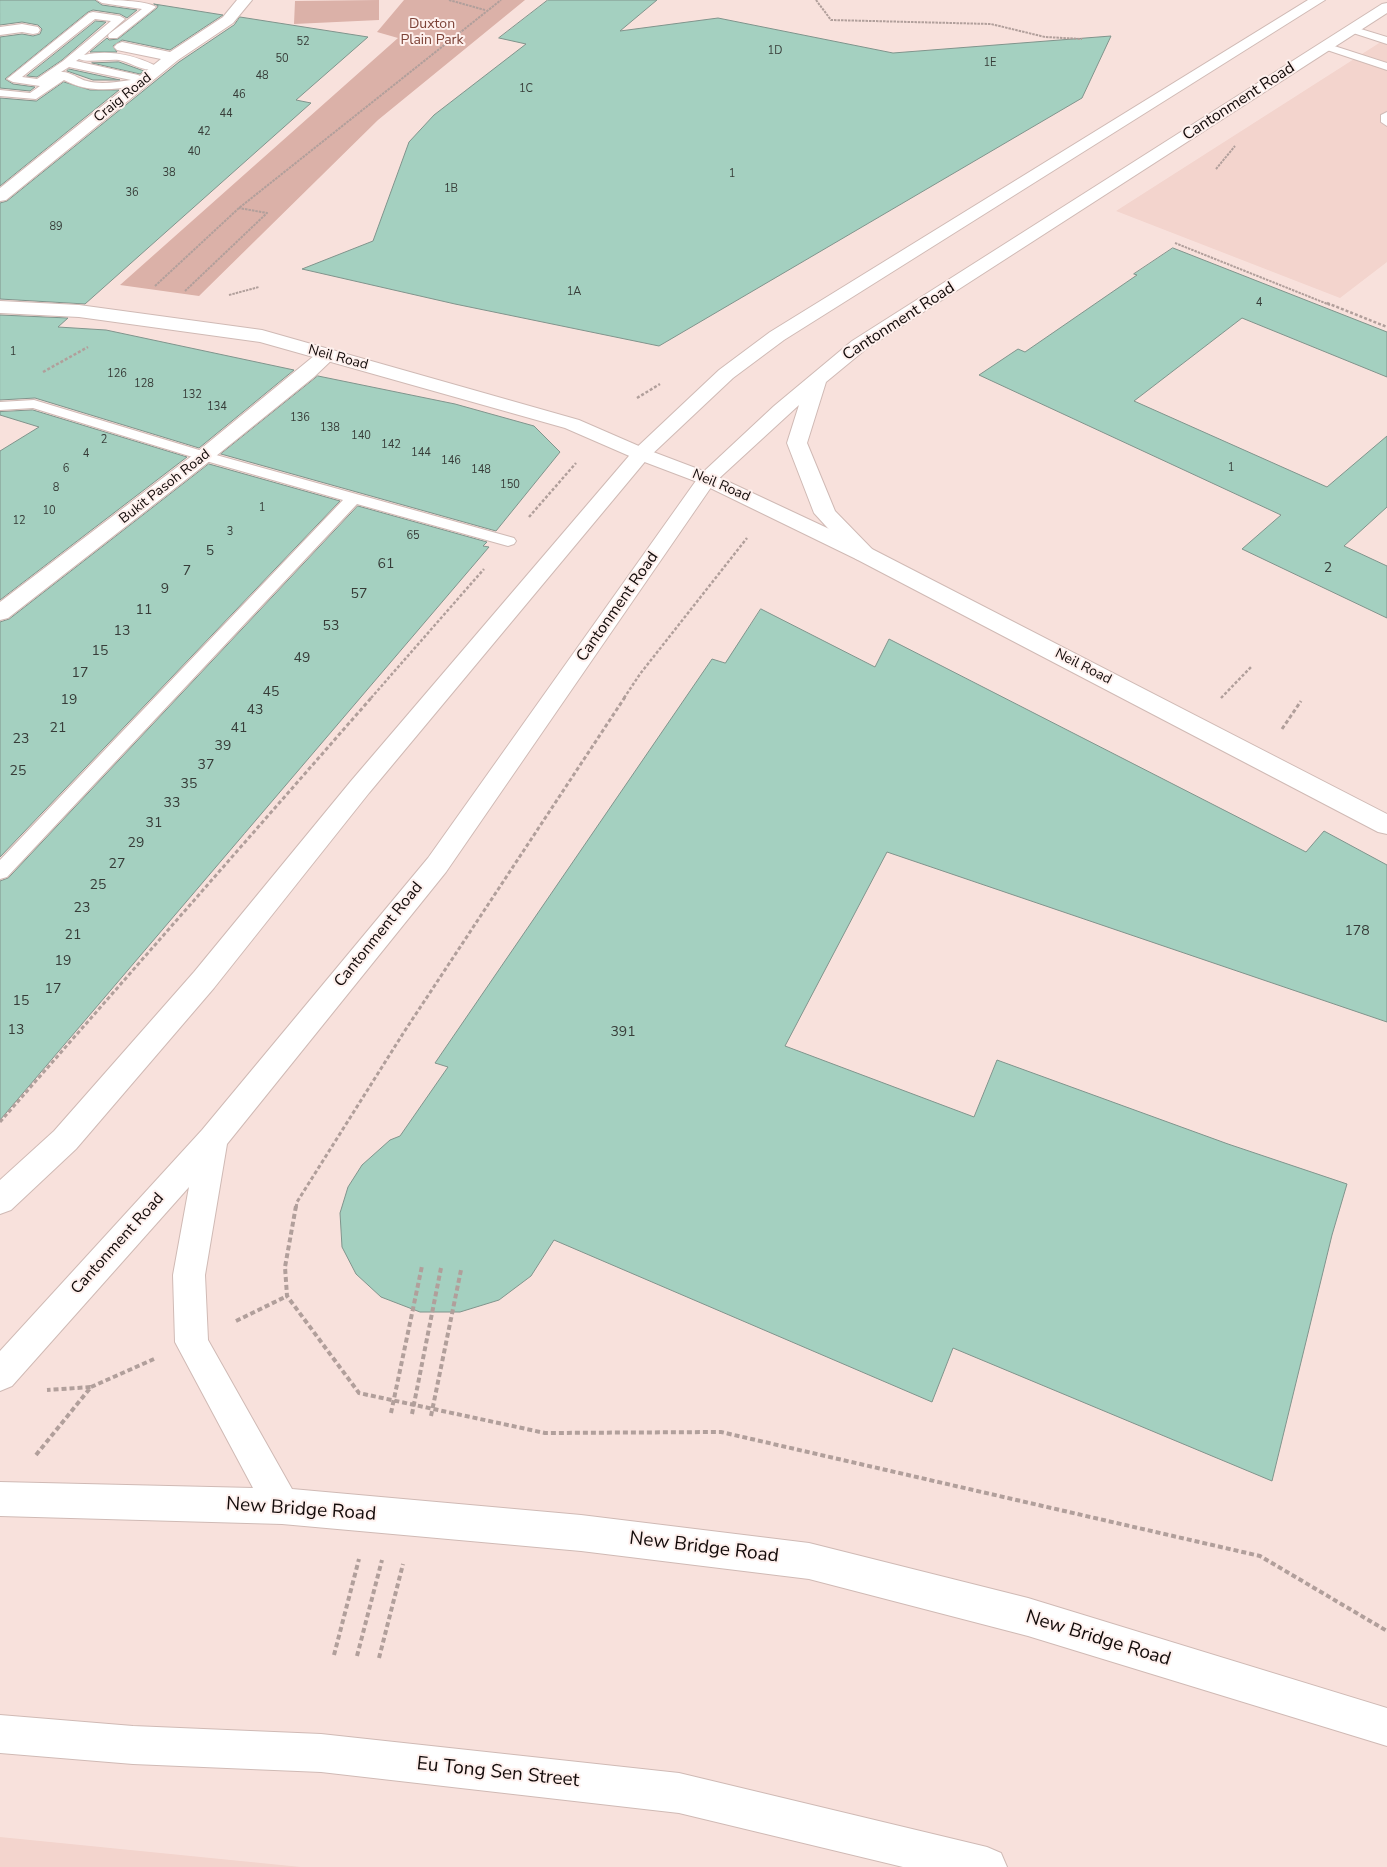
<!DOCTYPE html>
<html>
<head>
<meta charset="utf-8">
<style>
  body { margin:0 }
  canvas { display:block; background:#f8e1dc }
</style>
</head>
<body>
<canvas width="1387" height="1867"></canvas>
<script>
const context = document.querySelector('canvas').getContext('2d');
context.lineJoin = 'round';
function fill(path, color) {
  context.fillStyle = color;
  context.fill(path, 'evenodd');
}
function strokePath(path, color, width, dash) {
  context.strokeStyle = color;
  context.lineWidth = width;
  context.lineCap = dash ? 'butt' : 'round';
  context.setLineDash(dash || []);
  context.stroke(path);
}
function drawText(font, color, halo, rows, align = 'center') {
  context.font = font + ' "Nunito Sans",sans-serif';
  context.lineWidth = 4;
  context.setLineDash([]);
  context.textBaseline = 'middle';
  context.strokeStyle = halo;
  context.fillStyle = color;
  for (const [text, x, y, turn = 0] of rows) {
    context.save();
    context.translate(x, y);
    context.rotate((+turn || 0) * Math.PI / 180);
    context.textAlign = isNaN(turn) ? turn : align;
    if (halo) context.strokeText(text, 0, 0);
    context.fillText(text, 0, 0);
    context.restore();
  }
}
fill(new Path2D(`
  M 1387,38 L 1387,262 L 1340,298 L 1116,211 Z
  M 0,1837 L 301,1867 L 0,1867 Z`), '#f3d4cd');
fill(new Path2D(`
  M 379,0 L 379,20 L 294,24 L 295,1 Z
  M 404,0 L 525,0 L 378,120 L 199,296 L 120,285 L 398,38 L 377,32 Z`), '#dbb1a8');
const building = new Path2D(`
  M 0,0 L 95,0 L 102,5 L 137,10 L 127,18 L 120,14 L 93,10 L 88,12 L 5,79 L 13,84 L 35,87 L 30,91 L 0,88 L 0,37 L 22,34 L 33,36 L 40,34 L 42,29 L 38,25 L 22,22 L 0,25 Z
  M 548,0 L 657,0 L 620,31 L 718,18 L 893,53 L 1111,36 L 1082,98 L 659,346 L 455,304 L 302,269 L 373,241 L 409,142 L 434,115 L 526,44 L 499,38 Z
  M 154,4 L 223,15 L 170,50 L 122,40 L 113,46 L 117,52 L 90,52 L 107,38 L 109,40 L 118,39 L 157,8 L 158,6 Z
  M 240,17 L 368,37 L 296,100 L 311,103 L 85,304 L 0,299 L 0,203 L 7,201 L 179,62 L 234,25 Z
  M 96,21 L 106,22 L 62,60 L 37,77 L 27,76 Z
  M 119,62 L 144,71 L 140,74 L 92,63 Z
  M 69,69 L 120,80 L 93,80 L 67,71 Z
  M 64,82 L 90,90 L 119,90 L 0,186 L 0,98 L 36,101 Z
  M 1173,248 L 1387,332 L 1387,377 L 1242,318 L 1134,401 L 1327,487 L 1387,436 L 1387,507 L 1344,546 L 1387,566 L 1387,618 L 1242,549 L 1281,515 L 979,375 L 1018,349 L 1025,352 L 1137,275 L 1134,274 Z
  M 0,315 L 68,318 L 58,327 L 106,330 L 294,370 L 199,448 L 35,398 L 0,400 Z
  M 318,376 L 455,404 L 534,426 L 560,452 L 496,531 L 221,454 Z
  M 33,410 L 187,457 L 0,600 L 0,451 L 39,427 L 0,415 L 0,412 Z
  M 209,464 L 340,501 L 0,857 L 0,622 L 9,619 Z
  M 358,506 L 487,542 L 483,546 L 489,547 L 0,1120 L 0,881 L 8,878 Z
  M 761,609 L 875,667 L 889,639 L 1306,852 L 1324,831 L 1387,865 L 1387,1022 L 887,852 L 785,1046 L 974,1117 L 997,1060 L 1228,1144 L 1347,1184 L 1332,1235 L 1272,1481 L 953,1348 L 932,1402 L 554,1240 L 531,1276 L 499,1300 L 460,1312 L 420,1312 L 381,1297 L 356,1274 L 342,1247 L 340,1213 L 348,1187 L 362,1165 L 390,1140 L 400,1136 L 448,1067 L 435,1063 L 712,659 L 725,663 Z`);
fill(building, '#a4d0c0');
strokePath(building, '#80948c', 1);
const lane = new Path2D(`
  M 97,0 C 111,0 146,0 156,7 L 117,38 L 109,38 L 108,36 L 109,34 L 142,9 L 102,3 Z
  M 93,12 L 120,16 L 125,19 L 84,55 C 108,50 131,54 154,65 L 156,67 L 154,69 C 143,72 130,62 119,60 C 108,59 86,63 79,59 L 76,61 L 138,75 L 144,78 L 142,80 L 136,81 L 136,85 C 112,91 86,92 64,80 L 36,99 L 0,96 L 0,90 L 30,93 L 40,86 L 13,82 L 7,79 L 89,13 ZM 95,19 L 111,21 L 63,61 L 37,79 L 22,77 ZM 69,67 L 131,80 C 116,82 101,85 87,81 C 78,79 70,71 61,72 Z
  M 1351,26 L 1387,37 L 1387,44 L 1347,31 L 1346,29 L 1347,27 Z
  M 1325,43 L 1387,63 L 1387,70 L 1321,48 L 1320,46 L 1321,44 Z
  M 1387,112 L 1387,126 L 1381,122 L 1381,115 Z
  M 34,400 L 209,453 L 514,538 L 516,541 L 514,544 L 508,546 L 357,504 L 7,877 L 0,879 L 0,860 L 343,500 L 199,459 L 33,408 L 0,410 L 0,402 Z`);
const street = new Path2D(`
  M 237,0 L 252,0 L 233,23 L 178,60 L 6,200 L 0,201 L 0,188 L 161,59 L 117,50 L 114,47 L 117,44 L 122,42 L 170,52 L 223,17 Z
  M 22,24 L 38,27 L 40,30 L 38,33 L 33,34 L 22,32 L 0,35 L 0,27 Z
  M 327,349 L 334,351 L 337,355 L 314,377 L 211,460 L 8,618 L 0,620 L 0,602 L 197,452 L 320,351 Z`);
const secondary = new Path2D(`
  M 0,301 L 79,305 L 262,330 L 579,420 L 648,450 L 714,475 L 872,549 L 1387,814 L 1387,834 L 1378,832 L 856,559 L 700,483 L 634,458 L 565,428 L 260,342 L 79,317 L 0,313 Z`);
const primary = new Path2D(`
  M 1308,0 L 1325,0 L 784,340 L 733,378 L 648,458 L 369,793 L 214,988 L 76,1149 L 11,1210 L 0,1214 L 0,1180 L 54,1131 L 194,972 L 351,781 L 634,450 L 719,370 L 770,332 Z
  M 1387,3 L 1387,13 L 866,349 L 826,382 L 807,443 L 835,511 L 872,549 L 875,554 L 872,559 L 864,561 L 856,559 L 814,513 L 787,443 L 799,405 L 714,483 L 446,872 L 227,1144 L 205,1275 L 208,1340 L 292,1489 L 581,1515 L 809,1543 L 1028,1598 L 1387,1708 L 1387,1746 L 1028,1636 L 809,1579 L 581,1551 L 282,1524 L 0,1516 L 0,1482 L 253,1488 L 175,1342 L 173,1275 L 189,1187 L 12,1386 L 0,1391 L 0,1351 L 202,1130 L 428,858 L 700,475 L 774,406 L 852,341 L 1382,4 Z
  M 0,1715 L 133,1726 L 321,1734 L 679,1773 L 987,1847 L 1001,1853 L 1007,1867 L 903,1867 L 679,1813 L 321,1772 L 133,1764 L 0,1753 Z`);
strokePath(lane, '#d0bab5', 2);
strokePath(street, '#d0bab5', 2);
strokePath(secondary, '#d0bab5', 2);
strokePath(primary, '#d0bab5', 2);
strokePath(new Path2D(`
  M 449,0 L 485,10
  M 816,0 L 831,20 L 991,24 L 1045,37 L 1082,39
  M 1216,169 L 1235,146
  M 1175,243 L 1330,305
  M 155,286 L 239,208 L 501,0
  M 185,291 L 267,213 L 239,208
  M 229,295 L 259,287`), '#b19f9b', 2, [2.5, 1]);
strokePath(new Path2D(`
  M 1327,303 L 1387,327
  M 43,372 L 88,347
  M 637,398 L 660,384
  M 529,517 L 576,463
  M 371,698 L 484,569
  M 624,698 L 640,674 L 747,538
  M 1221,698 L 1251,667`), '#b19f9b', 2.5, [3, 2]);
strokePath(new Path2D(`
  M 1282,729 L 1301,701
  M 0,1122 L 372,697
  M 296,1208 L 297,1202 L 404,1032 L 625,697`), '#b19f9b', 3, [4, 2.5]);
strokePath(new Path2D(`
  M 296,1206 L 285,1267 L 287,1296 L 359,1393 L 545,1433 L 721,1432 L 1260,1556 L 1387,1631
  M 236,1321 L 287,1296
  M 91,1387 L 154,1359
  M 391,1413 L 422,1266
  M 412,1414 L 441,1268
  M 431,1416 L 461,1270
  M 36,1455 L 91,1387 L 47,1390
  M 334,1655 L 359,1559
  M 357,1656 L 382,1560
  M 379,1658 L 403,1564`), '#b19f9b', 4, [5, 3]);
fill(lane, '#fff');
fill(street, '#fff');
fill(secondary, '#fff');
fill(primary, '#fff');
drawText('11px', '#373c38', null, [
  ["52",303,42],
  ["1D",775,51],
  ["50",282,59],
  ["1E",990,63],
  ["48",262,76],
  ["1C",526,89],
  ["46",239,95],
  ["44",226,114],
  ["42",204,132],
  ["40",194,152],
  ["38",169,173],
  ["1",732,174],
  ["1B",451,189],
  ["36",132,193],
  ["89",56,227],
  ["1A",574,292],
  ["4",1259,303],
  ["1",13,352],
  ["126",117,374],
  ["128",144,384],
  ["132",192,395],
  ["134",217,407],
  ["136",300,418],
  ["138",330,428],
  ["140",361,436],
  ["2",104,440],
  ["142",391,445],
  ["144",421,453],
  ["4",86,454],
  ["146",451,461],
  ["1",1231,468],
  ["6",66,469],
  ["148",481,470],
  ["150",510,485],
  ["8",56,488],
  ["1",262,508],
  ["10",49,511],
  ["12",19,521],
  ["3",230,532],
  ["65",413,536]
]);
drawText('14px', '#7d4338', '#fef0ed', [
  ["Duxton",432,25],
  ["Plain Park",432,41]
]);
drawText('14px', '#130b0a', '#fef0ed', [
  ["Craig Road",123,98,-39],
  ["Neil Road",338,358,15],
  ["Neil Road",721,486,23],
  ["Bukit Pasoh Road",165,487,-38],
  ["Neil Road",1083,667,27]
]);
drawText('14px', '#373c38', null, [
  ["5",210,552],
  ["61",386,565],
  ["2",1328,569],
  ["7",187,572],
  ["9",165,590],
  ["57",359,595],
  ["11",144,611],
  ["53",331,627],
  ["13",122,632],
  ["15",100,652],
  ["49",302,659],
  ["17",80,674],
  ["45",271,693],
  ["19",69,701],
  ["43",255,711],
  ["21",58,729],
  ["41",239,729],
  ["23",21,740],
  ["39",223,747],
  ["37",206,766],
  ["25",18,772],
  ["35",189,785],
  ["33",172,804],
  ["31",154,824],
  ["29",136,844],
  ["27",117,865],
  ["25",98,886],
  ["23",82,909],
  ["178",1357,932],
  ["21",73,936],
  ["19",63,962],
  ["17",53,990],
  ["15",21,1002],
  ["13",16,1031],
  ["391",623,1033]
]);
drawText('16px', '#130b0a', '#fef0ed', [
  ["Cantonment Road",1239,102,-33],
  ["Cantonment Road",899,322,-33],
  ["Cantonment Road",618,607,-55],
  ["Cantonment Road",379,935,-51],
  ["Cantonment Road",118,1244,-48]
]);
drawText('19px', '#130b0a', '#fef0ed', [
  ["New Bridge Road",301,1510,4],
  ["New Bridge Road",704,1548,7],
  ["New Bridge Road",1098,1639,17],
  ["Eu Tong Sen Street",498,1773,6]
]);
</script>
</body>
</html>
